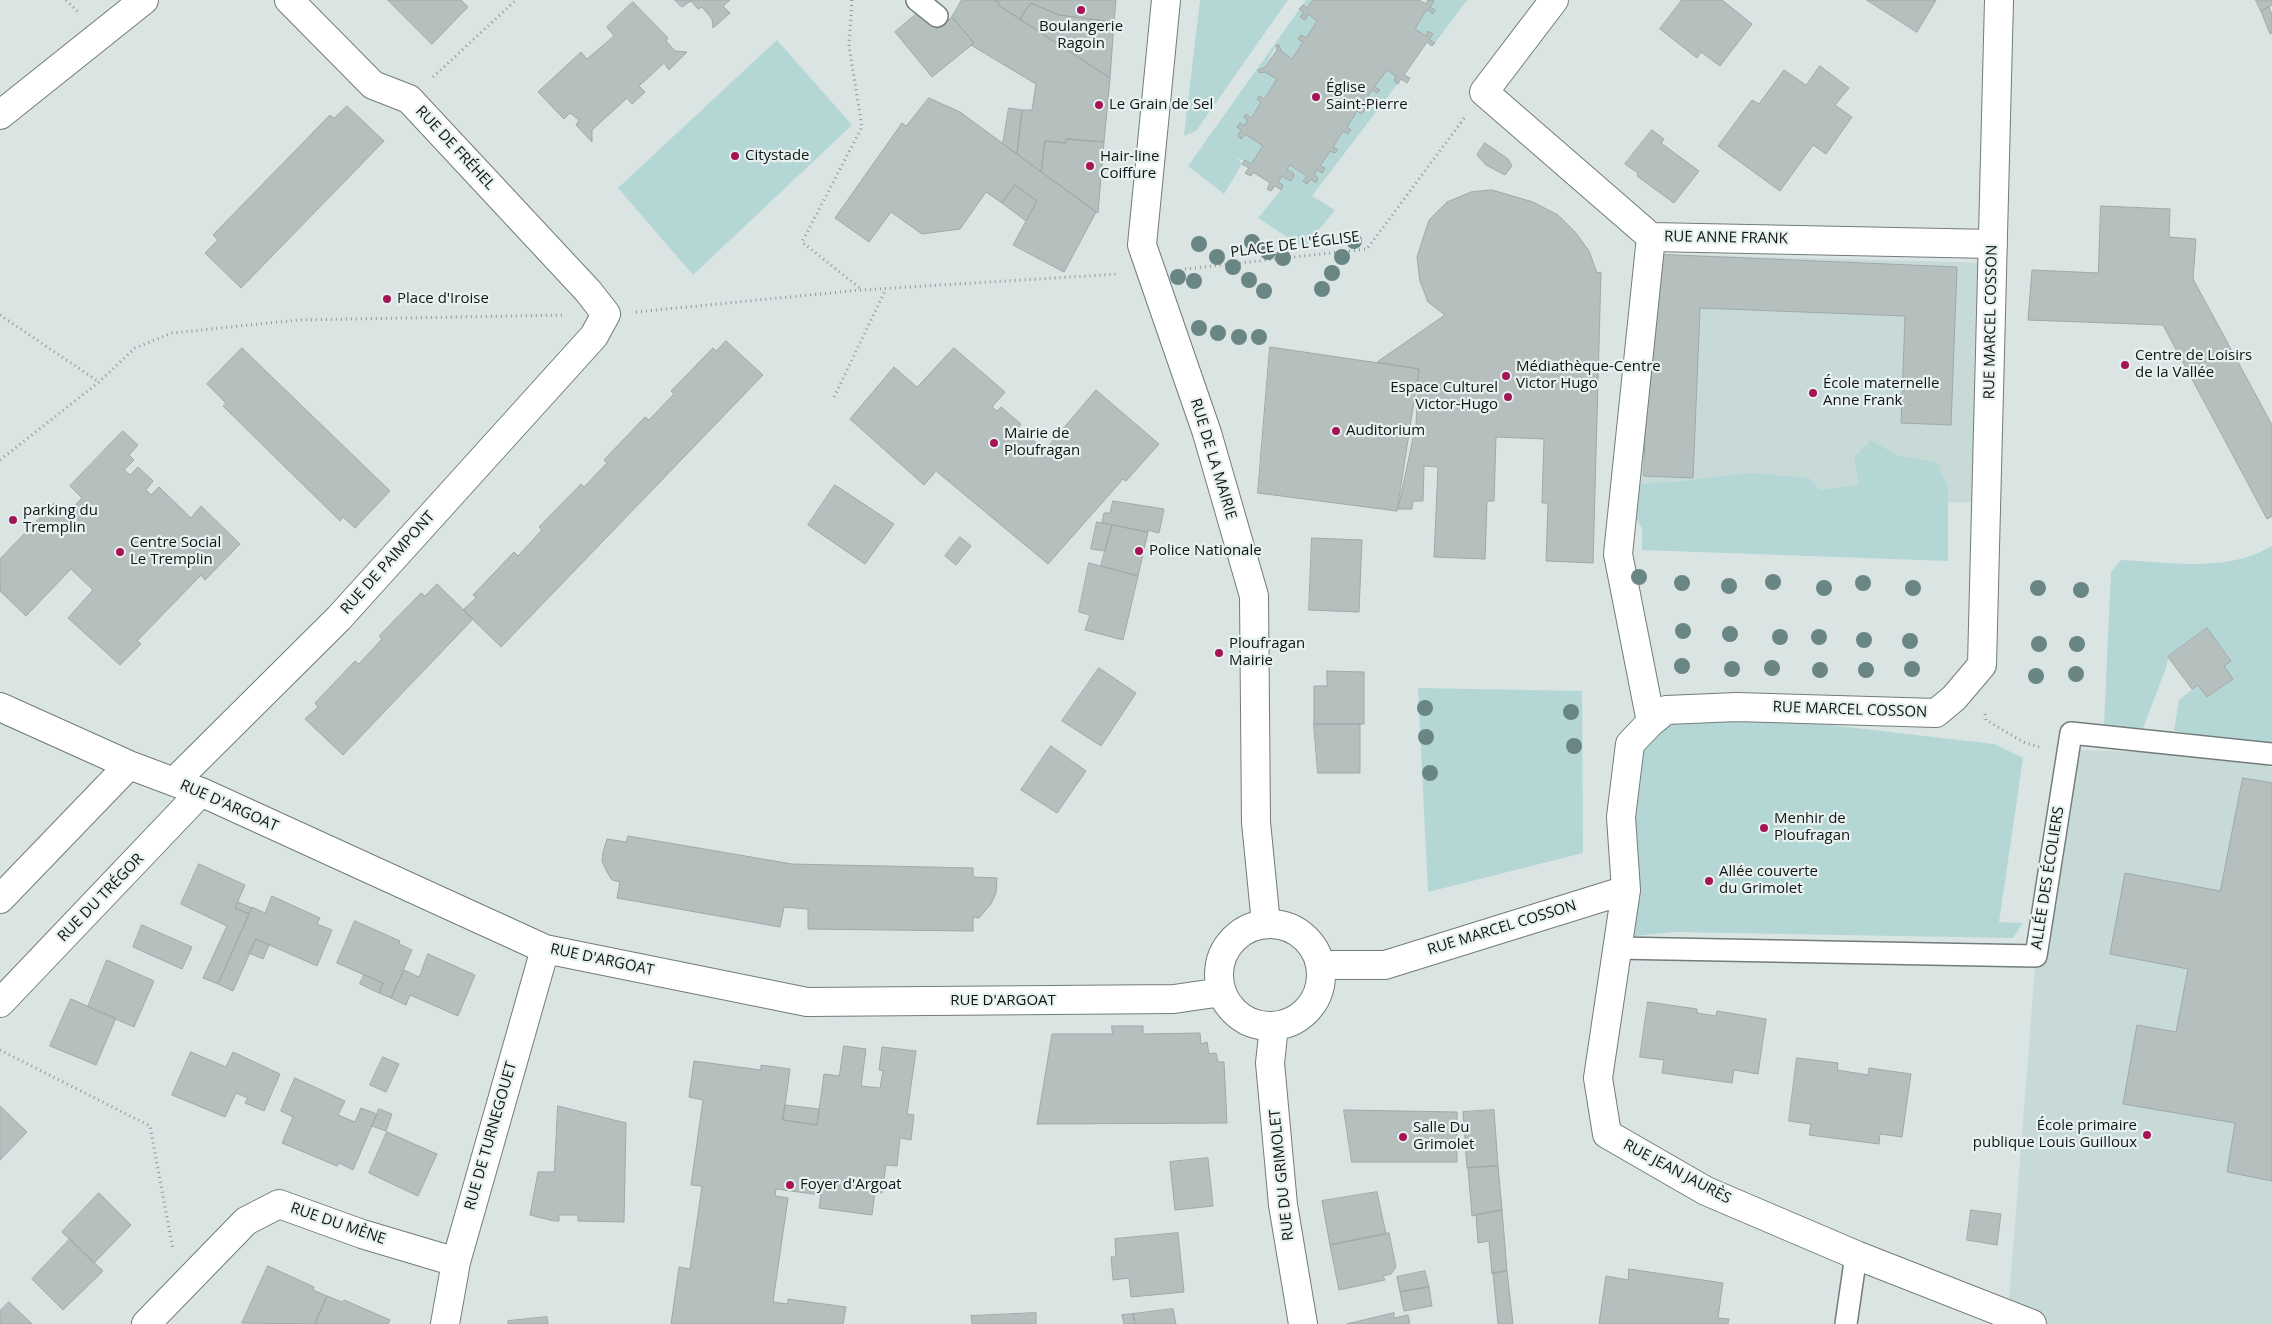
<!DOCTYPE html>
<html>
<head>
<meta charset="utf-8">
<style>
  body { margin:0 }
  canvas { display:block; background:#d9e4e3 }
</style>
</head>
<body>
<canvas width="2272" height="1324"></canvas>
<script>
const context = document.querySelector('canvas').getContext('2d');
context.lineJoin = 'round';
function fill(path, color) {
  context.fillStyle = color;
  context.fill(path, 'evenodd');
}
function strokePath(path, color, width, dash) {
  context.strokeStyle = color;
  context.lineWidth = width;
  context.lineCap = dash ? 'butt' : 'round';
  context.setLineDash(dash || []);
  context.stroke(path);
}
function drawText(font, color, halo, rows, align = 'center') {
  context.font = font + ' "Open Sans",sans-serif';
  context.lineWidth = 4.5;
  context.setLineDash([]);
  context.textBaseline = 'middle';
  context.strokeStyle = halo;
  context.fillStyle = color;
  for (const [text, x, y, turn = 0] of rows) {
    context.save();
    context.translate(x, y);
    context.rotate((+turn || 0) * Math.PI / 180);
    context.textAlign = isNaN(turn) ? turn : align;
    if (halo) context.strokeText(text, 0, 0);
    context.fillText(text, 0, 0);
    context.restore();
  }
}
fill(new Path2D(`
  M 1652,254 L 1992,263 L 1986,502 L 1623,507 Z
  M 2078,750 L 2241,755 L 2272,768 L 2272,1324 L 2038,1324 L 2008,1314 L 2036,956 Z`), '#c7dad8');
fill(new Path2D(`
  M 1200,0 L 1288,0 L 1196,131 L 1184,136 Z
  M 1306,0 L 1313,0 L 1300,17 L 1305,20 L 1308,14 L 1317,21 L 1306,38 L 1301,35 L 1299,39 L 1303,42 L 1292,59 L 1277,50 L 1276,46 L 1264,67 L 1277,79 L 1248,120 L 1263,146 L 1251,164 L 1237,158 L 1242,164 L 1224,194 L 1188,166 Z
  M 1432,0 L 1467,0 L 1435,43 L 1429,39 L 1432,33 L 1428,31 L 1426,36 L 1415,29 L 1427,9 L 1433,13 L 1435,10 L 1430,7 L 1433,2 Z
  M 777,40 L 852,125 L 693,275 L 618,188 Z
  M 1387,70 L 1396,76 L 1394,81 L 1398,83 L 1312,196 L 1335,210 L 1304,248 L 1258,218 L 1281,190 L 1283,185 L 1278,182 L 1282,176 L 1289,181 L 1293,178 L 1293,174 L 1287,169 L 1290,165 L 1316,182 L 1318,178 L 1314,175 L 1317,169 L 1322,173 L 1325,168 L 1320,166 L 1330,151 L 1335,153 L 1338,151 L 1333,147 L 1343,131 L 1348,134 L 1351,130 L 1347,127 L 1357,111 L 1362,114 L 1365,110 L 1361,107 L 1372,90 L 1377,93 L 1379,90 L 1374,87 Z
  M 1871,440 L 1896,455 L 1938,463 L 1942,476 L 1948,485 L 1948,561 L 1642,550 L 1642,528 L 1634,516 L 1638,484 L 1674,482 L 1749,473 L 1809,478 L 1820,490 L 1859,485 L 1854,457 Z
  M 2272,546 L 2272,746 L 2174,731 L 2179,700 L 2198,685 L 2208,697 L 2233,679 L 2224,666 L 2231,660 L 2207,628 L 2168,657 L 2167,665 L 2143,728 L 2104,727 L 2111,572 L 2121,560 C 2170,562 2228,573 2272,546 Z
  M 1418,688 L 1582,691 L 1583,853 L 1428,892 Z
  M 1734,714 L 1994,744 L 2023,758 L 1999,922 L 2023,923 L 2013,938 L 1674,932 L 1635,936 L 1626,890 L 1621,817 L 1651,722 Z`), '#b4d7d5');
const building = new Path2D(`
  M 388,0 L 461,0 L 468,7 L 432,44 Z
  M 675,0 L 730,0 L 723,6 L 730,13 L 713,28 L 712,19 L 702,7 L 698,9 L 691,1 L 682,7 Z
  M 962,0 L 994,0 L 999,3 L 998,5 L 1110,78 L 1104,142 L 1066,139 L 1065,143 L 1045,141 L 1041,172 L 1017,154 L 1022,110 L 1032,110 L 1036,84 L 971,45 L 974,43 L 952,17 Z
  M 994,0 L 1116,0 L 1114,22 L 1059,15 L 1031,3 L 1020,19 L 998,5 L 999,3 Z
  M 1313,0 L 1419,0 L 1426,4 L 1428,0 L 1432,0 L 1434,1 L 1430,7 L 1435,10 L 1433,14 L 1427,9 L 1415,29 L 1426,36 L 1428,31 L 1433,34 L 1429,39 L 1435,43 L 1432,46 L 1427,42 L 1404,75 L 1410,78 L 1407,83 L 1401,79 L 1398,84 L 1394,81 L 1396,76 L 1387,70 L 1374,87 L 1380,90 L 1377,93 L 1372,90 L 1361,107 L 1365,109 L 1362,114 L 1357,111 L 1347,127 L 1351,130 L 1348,134 L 1343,131 L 1333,147 L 1338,150 L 1335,153 L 1330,151 L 1320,166 L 1325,168 L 1322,173 L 1317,169 L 1314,175 L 1318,178 L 1316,183 L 1311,179 L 1307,184 L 1303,181 L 1307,176 L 1290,165 L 1287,169 L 1294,174 L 1293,178 L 1290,181 L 1282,176 L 1278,182 L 1283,185 L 1281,190 L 1275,186 L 1271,191 L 1267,189 L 1270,183 L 1253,172 L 1251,176 L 1245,173 L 1249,168 L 1242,164 L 1245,160 L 1251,164 L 1263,146 L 1245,134 L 1241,139 L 1238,136 L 1241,130 L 1237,127 L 1240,123 L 1244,126 L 1248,120 L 1244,118 L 1246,114 L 1251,118 L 1261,102 L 1257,99 L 1259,96 L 1264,99 L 1277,79 L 1265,72 L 1260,73 L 1258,70 L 1264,68 L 1277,50 L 1276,45 L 1279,45 L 1281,51 L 1292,59 L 1303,42 L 1298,39 L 1301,35 L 1306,38 L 1317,21 L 1308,14 L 1305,20 L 1300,17 L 1304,12 L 1299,9 L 1303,5 L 1307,8 Z
  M 1682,0 L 1722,0 L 1752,24 L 1720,66 L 1701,52 L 1697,58 L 1660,29 Z
  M 1867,0 L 1936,0 L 1917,32 Z
  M 2256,0 L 2272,0 L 2272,5 L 2261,11 Z
  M 633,2 L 668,38 L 666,41 L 675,51 L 687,52 L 669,70 L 664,63 L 639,86 L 645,92 L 632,104 L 627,98 L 592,130 L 592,142 L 576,125 L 579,120 L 570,113 L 564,119 L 538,92 L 581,52 L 587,59 L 614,36 L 607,27 Z
  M 1031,3 L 1059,15 L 1114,22 L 1110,78 L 1020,19 Z
  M 2269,7 L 2272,14 L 2272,33 L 2270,34 L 2261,11 Z
  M 920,11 L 937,29 L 952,17 L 974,43 L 932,77 L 895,32 Z
  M 1820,66 L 1849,88 L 1835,105 L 1852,117 L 1826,154 L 1813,145 L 1780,191 L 1718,146 L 1752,100 L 1759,104 L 1784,70 L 1806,85 Z
  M 929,98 L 960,112 L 1096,212 L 1064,272 L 1013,245 L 1037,201 L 1015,185 L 1002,203 L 986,192 L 960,229 L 922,234 L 891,212 L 869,242 L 835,218 L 902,123 L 906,126 Z
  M 347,106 L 384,141 L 241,288 L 205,253 L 218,240 L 213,235 L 330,115 L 334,118 Z
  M 1009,108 L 1022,110 L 1017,154 L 1003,144 Z
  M 1652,130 L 1664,139 L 1661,143 L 1699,171 L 1674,203 L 1637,176 L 1638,173 L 1625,164 Z
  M 1066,139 L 1104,142 L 1098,213 L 1041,172 L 1045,141 L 1065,143 Z
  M 1485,143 L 1508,159 L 1512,166 L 1505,175 L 1486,165 L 1477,155 Z
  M 1015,185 L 1037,201 L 1026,221 L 1002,203 Z
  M 1492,190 L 1533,202 L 1558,215 L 1576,233 L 1589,251 L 1597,273 L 1601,272 L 1593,563 L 1546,561 L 1548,503 L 1542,503 L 1544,439 L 1496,437 L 1494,501 L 1487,501 L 1485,559 L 1434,557 L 1438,467 L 1424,466 L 1423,501 L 1413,501 L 1412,509 L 1398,509 L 1416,424 L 1419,369 L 1377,362 L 1445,315 L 1428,302 L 1420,281 L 1417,257 L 1429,220 L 1447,202 L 1471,192 Z
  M 2101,206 L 2170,209 L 2169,237 L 2196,239 L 2193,279 L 2272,425 L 2272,516 L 2267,519 L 2163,325 L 2028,320 L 2032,270 L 2098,273 Z
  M 1652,254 L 1957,267 L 1951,425 L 1901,423 L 1905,316 L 1700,308 L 1693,478 L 1644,476 Z
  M 726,341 L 763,375 L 501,647 L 463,610 L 476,598 L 473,595 L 514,552 L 518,556 L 542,530 L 539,527 L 581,484 L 584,487 L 607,463 L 604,460 L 645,417 L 649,420 L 674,394 L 671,391 L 713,348 L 716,351 Z
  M 1270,347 L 1419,369 L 1397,511 L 1258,493 Z
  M 242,348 L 390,491 L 355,528 L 343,517 L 340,521 L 223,406 L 226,403 L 207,384 Z
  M 954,348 L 1005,392 L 992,407 L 997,411 L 1001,407 L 1021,424 L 1018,428 L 1045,450 L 1096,390 L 1159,444 L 1126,481 L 1123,479 L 1048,564 L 936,471 L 924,485 L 850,419 L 894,367 L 917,387 Z
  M 123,431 L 138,445 L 129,455 L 134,460 L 124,470 L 130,475 L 138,467 L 153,481 L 146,490 L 151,495 L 159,487 L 191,518 L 201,506 L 240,544 L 205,580 L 201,575 L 137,641 L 141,644 L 120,665 L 68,618 L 93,590 L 71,569 L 26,616 L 0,591 L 0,559 L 54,503 L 66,515 L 82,498 L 70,486 Z
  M 835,485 L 894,524 L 865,564 L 808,525 Z
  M 1113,501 L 1164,509 L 1159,533 L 1148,530 L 1148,532 L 1102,523 L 1104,513 L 1110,513 Z
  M 1097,522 L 1112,525 L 1105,551 L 1091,549 Z
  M 1112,525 L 1148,532 L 1138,576 L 1101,566 Z
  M 960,537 L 971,546 L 956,565 L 945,556 Z
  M 1312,538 L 1362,540 L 1359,612 L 1309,610 Z
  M 1089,563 L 1138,576 L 1123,640 L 1085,630 L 1090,615 L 1079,612 Z
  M 437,584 L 473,619 L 343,755 L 305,719 L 318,707 L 315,703 L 355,661 L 359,664 L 382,639 L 379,636 L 421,593 L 425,596 Z
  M 2207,628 L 2231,661 L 2224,666 L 2233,679 L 2207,697 L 2198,685 L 2192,689 L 2168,657 Z
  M 1099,668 L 1136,693 L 1101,746 L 1062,721 Z
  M 1327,671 L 1364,672 L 1364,724 L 1314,724 L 1314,686 L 1327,686 Z
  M 1314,724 L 1360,724 L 1360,773 L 1318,773 Z
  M 1051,746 L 1086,771 L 1057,813 L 1021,790 Z
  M 2243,778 L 2272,783 L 2272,1181 L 2227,1172 L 2235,1123 L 2123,1104 L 2137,1025 L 2176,1032 L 2188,969 L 2110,954 L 2125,873 L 2220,891 Z
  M 628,836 L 792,864 L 973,868 L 973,877 L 997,878 L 996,893 L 991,904 L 979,918 L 973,917 L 973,931 L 808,929 L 808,909 L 784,907 L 780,927 L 617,898 L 620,882 L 612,880 L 607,872 L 602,861 L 603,852 L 607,839 L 626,842 Z
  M 199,864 L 245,885 L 235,908 L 249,914 L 218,984 L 203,978 L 227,926 L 181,904 Z
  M 272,896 L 320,918 L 317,924 L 332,930 L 317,966 L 256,939 L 233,991 L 218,984 L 252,907 L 265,913 Z
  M 238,902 L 252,908 L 249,914 L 235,908 Z
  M 355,921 L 400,941 L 399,944 L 412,950 L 391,998 L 379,993 L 383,983 L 337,963 Z
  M 142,925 L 192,947 L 182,969 L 133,947 Z
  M 256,939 L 269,945 L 263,959 L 249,953 Z
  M 428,954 L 475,975 L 458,1016 L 410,995 L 406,1005 L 391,998 L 404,970 L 419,977 Z
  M 107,960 L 154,981 L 134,1027 L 88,1007 Z
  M 364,975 L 383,983 L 379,993 L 360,984 Z
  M 71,999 L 116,1018 L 96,1065 L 50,1046 Z
  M 1648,1002 L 1697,1009 L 1697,1013 L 1716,1016 L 1717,1011 L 1766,1019 L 1758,1074 L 1734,1070 L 1732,1083 L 1662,1073 L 1664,1060 L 1640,1057 Z
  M 1112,1026 L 1143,1026 L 1143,1034 L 1200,1033 L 1201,1044 L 1207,1042 L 1209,1054 L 1216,1053 L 1218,1062 L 1224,1062 L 1227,1123 L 1037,1124 L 1052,1034 L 1112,1034 Z
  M 844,1046 L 866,1049 L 861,1086 L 880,1088 L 883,1071 L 879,1070 L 882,1047 L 916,1051 L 907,1114 L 914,1115 L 911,1140 L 900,1138 L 897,1166 L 886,1165 L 882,1193 L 875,1192 L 872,1215 L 819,1208 L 821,1195 L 776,1189 L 775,1196 L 788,1198 L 773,1302 L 788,1304 L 788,1299 L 846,1307 L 843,1324 L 671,1324 L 679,1267 L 690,1269 L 702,1186 L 691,1185 L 703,1100 L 689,1097 L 694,1061 L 761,1070 L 761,1065 L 790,1069 L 783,1120 L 817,1125 L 824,1074 L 839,1076 Z
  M 191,1052 L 226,1067 L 233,1052 L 280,1074 L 264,1111 L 245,1103 L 248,1098 L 236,1093 L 225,1117 L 172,1095 Z
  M 383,1057 L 399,1064 L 386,1092 L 370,1085 Z
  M 1797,1058 L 1838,1063 L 1837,1070 L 1868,1075 L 1869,1068 L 1911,1074 L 1902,1137 L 1880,1134 L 1879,1144 L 1809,1135 L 1811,1124 L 1789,1121 Z
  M 295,1078 L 345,1101 L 338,1115 L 355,1122 L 361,1108 L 377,1114 L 353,1170 L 339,1163 L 337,1166 L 282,1143 L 293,1117 L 281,1111 Z
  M 785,1105 L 819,1109 L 817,1125 L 783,1120 Z
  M 0,1106 L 27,1132 L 0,1160 Z
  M 558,1106 L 626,1123 L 624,1222 L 578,1221 L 578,1215 L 559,1215 L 559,1221 L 554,1221 L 530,1215 L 538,1172 L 554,1172 Z
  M 379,1109 L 392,1114 L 386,1131 L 372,1126 Z
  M 1344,1110 L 1457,1112 L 1457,1162 L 1352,1162 Z
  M 1494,1110 L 1498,1166 L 1467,1168 L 1463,1112 Z
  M 387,1132 L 437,1154 L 418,1196 L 369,1173 Z
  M 1208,1158 L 1213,1206 L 1175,1210 L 1170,1162 Z
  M 1498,1166 L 1502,1210 L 1472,1216 L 1468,1168 Z
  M 1377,1192 L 1386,1234 L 1330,1245 L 1322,1201 Z
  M 99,1193 L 131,1225 L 94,1263 L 62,1232 Z
  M 1502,1210 L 1507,1271 L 1492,1274 L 1489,1241 L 1478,1243 L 1476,1215 Z
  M 1971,1210 L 2001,1214 L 1997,1245 L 1967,1240 Z
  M 1178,1233 L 1184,1292 L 1131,1297 L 1129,1278 L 1113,1280 L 1111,1257 L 1116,1257 L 1115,1239 Z
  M 1389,1233 L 1396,1267 L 1391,1274 L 1383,1276 L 1385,1280 L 1339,1290 L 1330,1245 Z
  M 70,1239 L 103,1271 L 63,1310 L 32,1279 Z
  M 268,1266 L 314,1287 L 313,1290 L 327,1296 L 315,1324 L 242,1323 Z
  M 1629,1269 L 1723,1283 L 1718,1318 L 1729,1319 L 1728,1324 L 1599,1324 L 1606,1276 L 1628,1280 Z
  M 1425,1271 L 1429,1287 L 1400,1292 L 1397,1277 Z
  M 1507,1271 L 1513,1324 L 1498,1324 L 1493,1273 Z
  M 1429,1287 L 1432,1306 L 1404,1311 L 1400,1292 Z
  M 327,1296 L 342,1302 L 344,1300 L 390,1320 L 388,1324 L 315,1324 Z
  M 9,1302 L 32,1324 L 0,1324 L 0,1311 Z
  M 1173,1309 L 1176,1324 L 1135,1324 L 1133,1314 Z
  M 1036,1313 L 1036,1324 L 972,1324 L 971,1316 Z
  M 1394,1313 L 1394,1318 L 1408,1315 L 1410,1324 L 1347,1324 Z
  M 1133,1314 L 1135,1324 L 1124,1324 L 1122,1315 Z
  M 547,1317 L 548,1324 L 508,1324 L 508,1321 Z`);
fill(building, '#b5bfbe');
strokePath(building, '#9fa9a8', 1);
const service = new Path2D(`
  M 917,0 L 937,16
  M 1617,948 L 2036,956 L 2071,733 L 2272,754
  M 1846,1324 L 1856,1255`);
const pedestrian = new Path2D(`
  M 1651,722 L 1618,554 L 1651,237`);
const minor = new Path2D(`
  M 1166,0 L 1142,245 L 1207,433 L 1254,596 L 1256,822 L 1266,924
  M 1554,0 L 1484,92 L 1651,237 L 1993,244
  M 0,115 L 144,0
  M 0,707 L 129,765 L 201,792 L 545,949 L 807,1002 L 1174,999 L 1222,992
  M 174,782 L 339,618 L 594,336 L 606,314 L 588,291 L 409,99 L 373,85 L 289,0
  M 1626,890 L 1598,1078 L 1607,1134 L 1706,1191 L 1856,1255 L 2032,1324
  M 0,899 L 129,765
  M1219 975a51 51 0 1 1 102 0a51 51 0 1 1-102 0Z
  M 1320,965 L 1385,965 L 1626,890 L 1621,817 L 1630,744 L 1651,722 L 1666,710 L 1737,707 L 1936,713 L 1954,698 L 1982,665 L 1999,0
  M 0,1003 L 201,792
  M 1274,1026 L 1270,1063 L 1283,1205 L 1303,1324
  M 146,1324 L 246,1221 L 279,1204 L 362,1234 L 456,1262
  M 445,1324 L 456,1262 L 545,949`);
strokePath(service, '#737c7b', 24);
strokePath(pedestrian, '#737c7b', 30);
strokePath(minor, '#737c7b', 30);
strokePath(new Path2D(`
  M 66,0 L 78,12
  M 852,0 L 849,46 L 862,127 L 802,242 L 861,289
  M 433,77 L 516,0
  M 1185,269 L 1367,249 L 1465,117
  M 636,312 L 861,290 L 1119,274
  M 0,315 L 99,382
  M 834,397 L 886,289
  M 0,460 L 99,382 L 135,348 L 172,333 L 298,320 L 565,315
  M 1985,714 L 1986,720 L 2023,742 L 2039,747
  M 0,1050 L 150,1126 L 173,1250`), '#8f9796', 3, [1, 4]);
strokePath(service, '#fff', 21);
strokePath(pedestrian, '#fff', 28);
strokePath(minor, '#fff', 28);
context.fillStyle = '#698584';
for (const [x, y] of [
  [1354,241],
  [1252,242],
  [1199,244],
  [1268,252],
  [1217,257],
  [1342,257],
  [1283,258],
  [1233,267],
  [1332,273],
  [1178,277],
  [1249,280],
  [1194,281],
  [1322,289],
  [1264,291],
  [1199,328],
  [1218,333],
  [1239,337],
  [1259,337],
  [1639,577],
  [1773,582],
  [1682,583],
  [1863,583],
  [1729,586],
  [1824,588],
  [1913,588],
  [2038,588],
  [2081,590],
  [1683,631],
  [1730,634],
  [1780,637],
  [1819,637],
  [1864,640],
  [1910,641],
  [2039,644],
  [2077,644],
  [1682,666],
  [1772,668],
  [1732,669],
  [1912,669],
  [1820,670],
  [1866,670],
  [2076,674],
  [2036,676],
  [1425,708],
  [1571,712],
  [1426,737],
  [1574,746],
  [1430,773]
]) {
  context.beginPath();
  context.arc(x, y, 8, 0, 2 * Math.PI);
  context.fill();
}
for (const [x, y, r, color] of [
  [1081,10,5,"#a51556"],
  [1316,97,5,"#a51556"],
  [1099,105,5,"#a51556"],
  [735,156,5,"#a51556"],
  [1090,166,5,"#a51556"],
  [387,299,5,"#a51556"],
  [2125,365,5,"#a51556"],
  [1506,376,5,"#a51556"],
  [1813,393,5,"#a51556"],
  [1508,397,5,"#a51556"],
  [1336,431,5,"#a51556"],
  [994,443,5,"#a51556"],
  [13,520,5,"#a51556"],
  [1139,551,5,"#a51556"],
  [120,552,5,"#a51556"],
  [1219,653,5,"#a51556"],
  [1764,828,5,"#a51556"],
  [1709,881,5,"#a51556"],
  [2147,1135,5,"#a51556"],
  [1403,1137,5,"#a51556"],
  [790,1185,5,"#a51556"]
]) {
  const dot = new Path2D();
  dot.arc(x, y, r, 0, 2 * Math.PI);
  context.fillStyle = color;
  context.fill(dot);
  strokePath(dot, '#e7f1f0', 2);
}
drawText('15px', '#121515', '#e7f1f0', [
  ["Boulangerie",1081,27,"center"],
  ["Ragoin",1081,44,"center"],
  ["Église",1326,88],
  ["Saint-Pierre",1326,105],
  ["Le Grain de Sel",1109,105],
  ["Citystade",745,156],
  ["Hair-line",1100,157],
  ["Coiffure",1100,174],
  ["Place d'Iroise",397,299],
  ["Centre de Loisirs",2135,356],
  ["de la Vallée",2135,373],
  ["Médiathèque-Centre",1516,367],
  ["Victor Hugo",1516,384],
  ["École maternelle",1823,384],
  ["Anne Frank",1823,401],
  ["Espace Culturel",1498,388,"right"],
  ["Victor-Hugo",1498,405,"right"],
  ["Auditorium",1346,431],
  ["Mairie de",1004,434],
  ["Ploufragan",1004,451],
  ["parking du",23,511],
  ["Tremplin",23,528],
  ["Centre Social",130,543],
  ["Le Tremplin",130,560],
  ["Police Nationale",1149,551],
  ["Ploufragan",1229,644],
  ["Mairie",1229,661],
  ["Menhir de",1774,819],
  ["Ploufragan",1774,836],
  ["Allée couverte",1719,872],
  ["du Grimolet",1719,889],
  ["École primaire",2137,1126,"right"],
  ["publique Louis Guilloux",2137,1143,"right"],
  ["Salle Du",1413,1128],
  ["Grimolet",1413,1145],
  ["Foyer d'Argoat",800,1185]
], 'left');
drawText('15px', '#121515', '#e7f1f0', [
  ["RUE DE FRÉHEL",455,148,47],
  ["RUE ANNE FRANK",1726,238,1],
  ["PLACE DE L'ÉGLISE",1295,245,-7],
  ["RUE MARCEL COSSON",1991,322,-89],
  ["RUE DE LA MAIRIE",1213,459,73],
  ["RUE DE PAIMPONT",388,563,-48],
  ["RUE MARCEL COSSON",1850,710,2],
  ["RUE D'ARGOAT",229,806,24],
  ["ALLÉE DES ÉCOLIERS",2048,878,-81],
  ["RUE DU TRÉGOR",101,898,-46],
  ["RUE MARCEL COSSON",1502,928,-17],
  ["RUE D'ARGOAT",602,960,12],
  ["RUE D'ARGOAT",1003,1001],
  ["RUE DE TURNEGOUET",491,1136,-74],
  ["RUE JEAN JAURÈS",1677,1172,28],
  ["RUE DU GRIMOLET",1282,1175,-96],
  ["RUE DU MÈNE",338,1224,19]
]);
</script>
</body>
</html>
